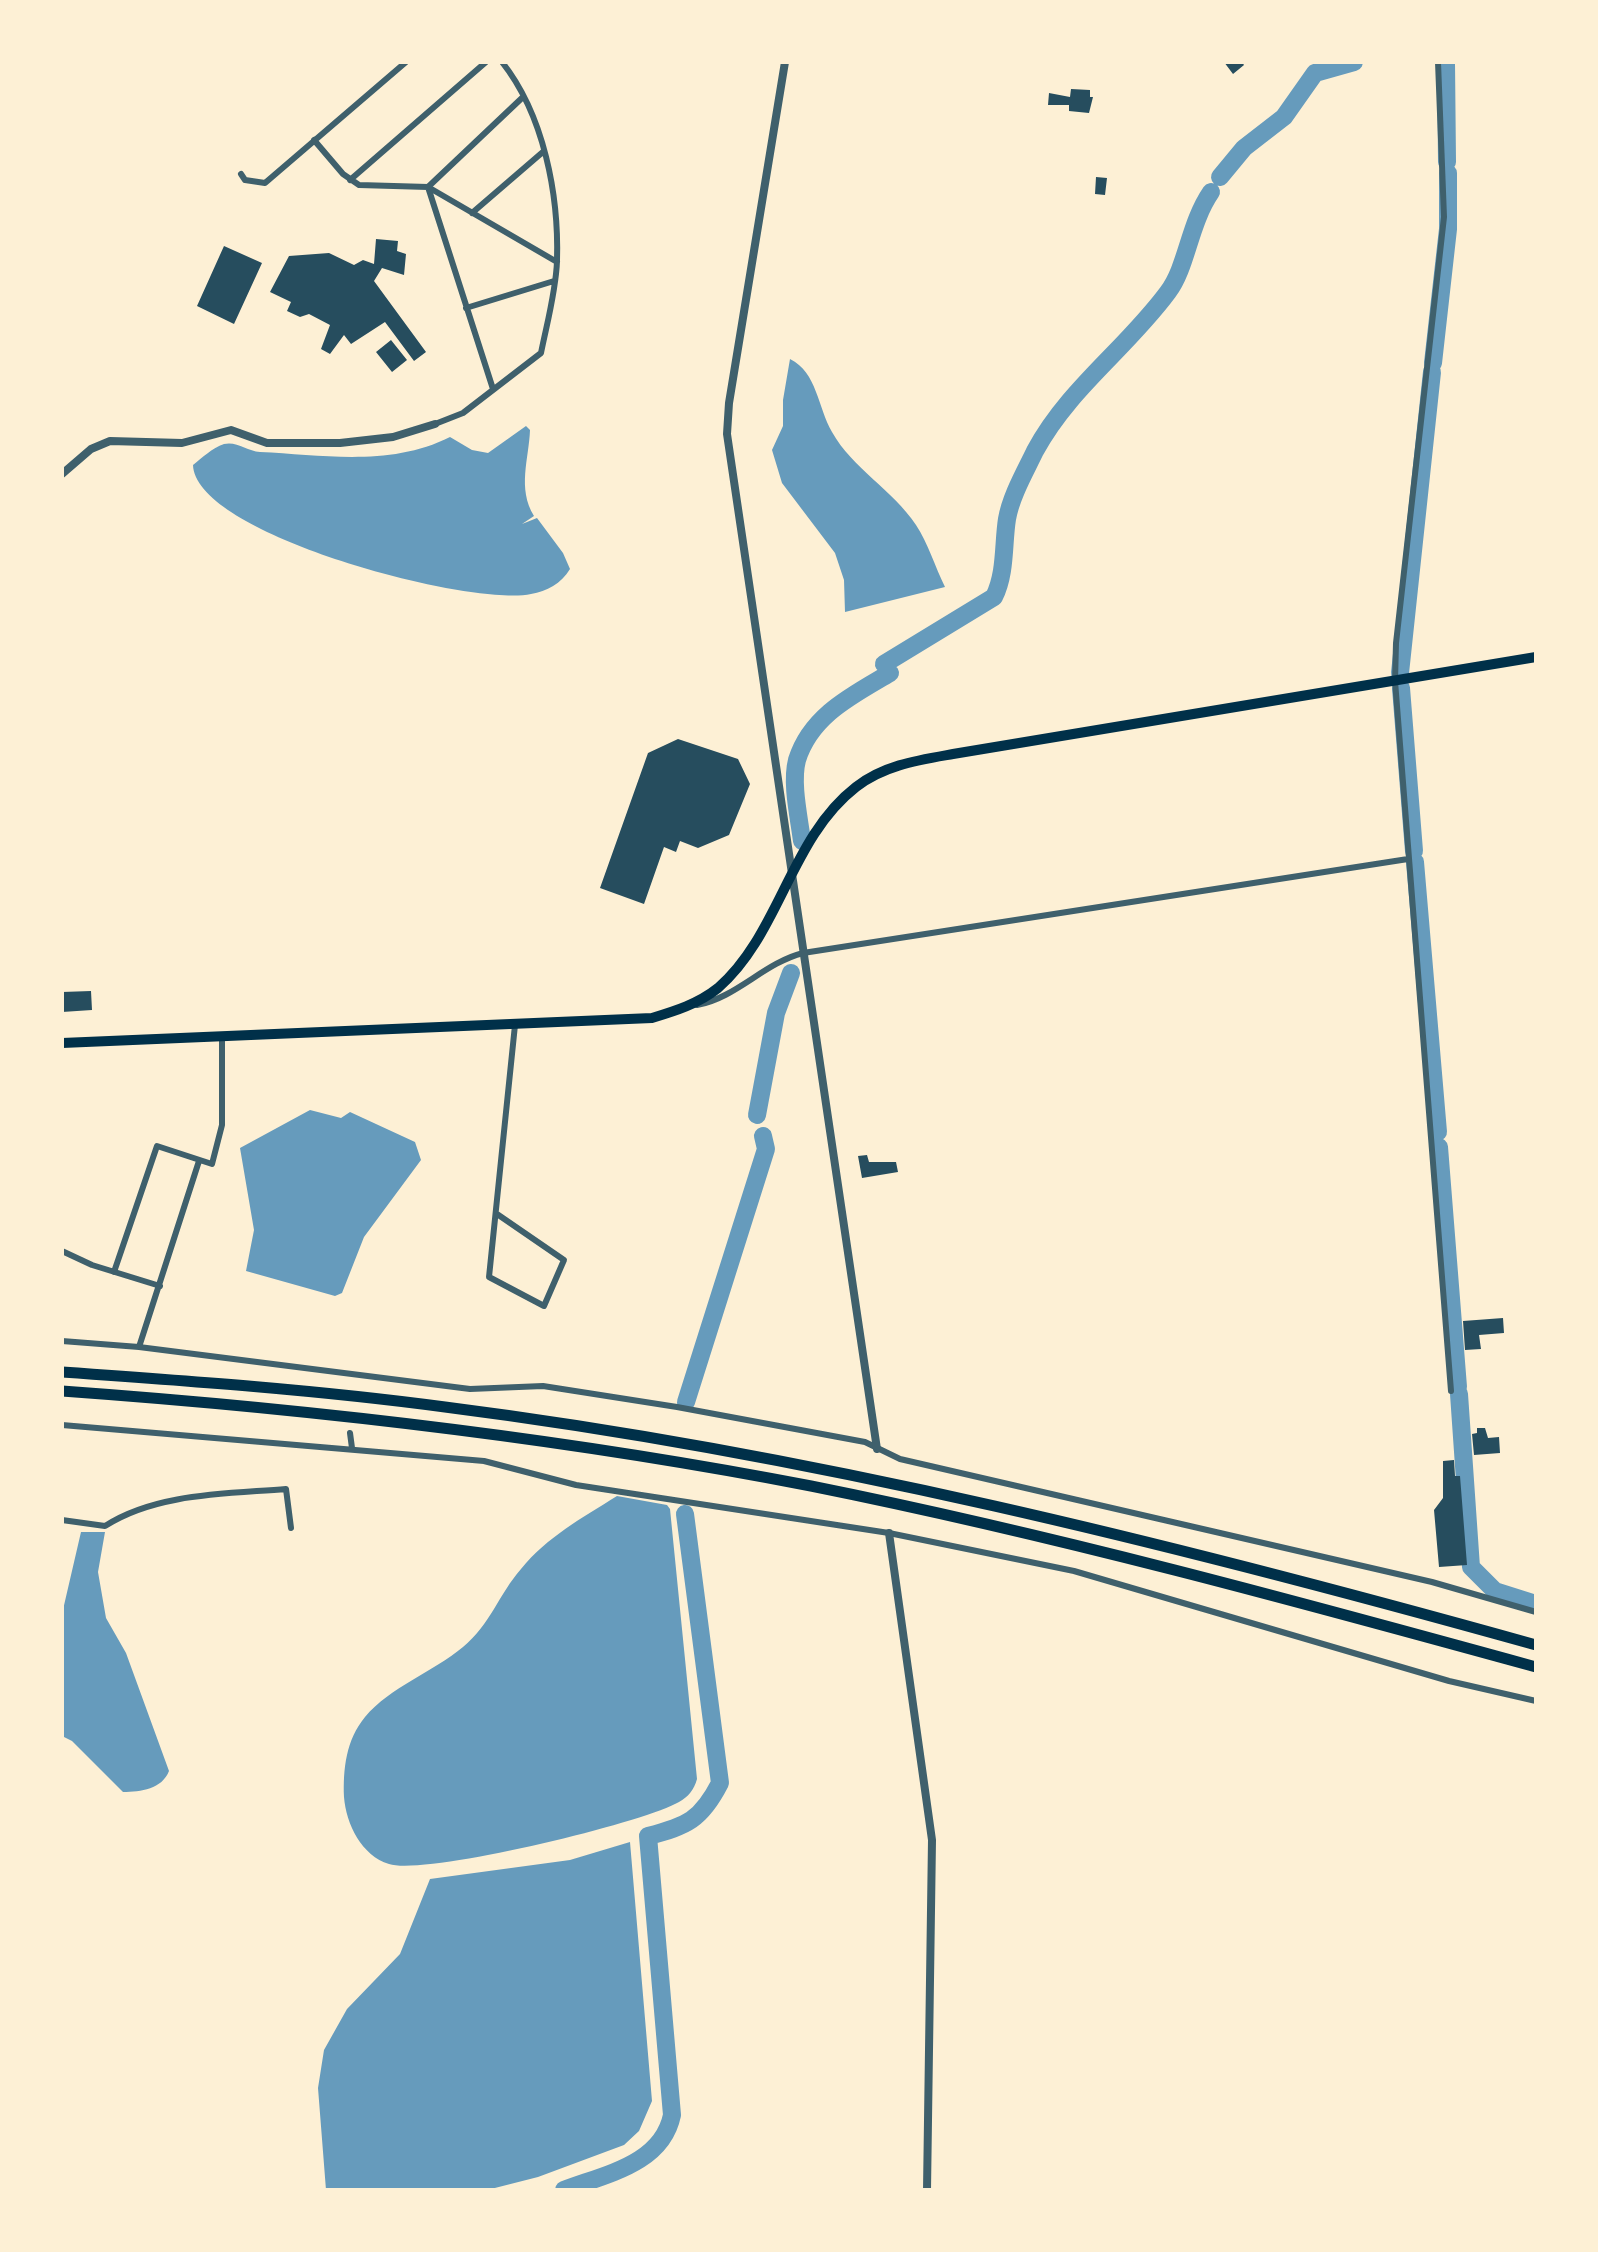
<!DOCTYPE html>
<html>
<head>
<meta charset="utf-8">
<style>
  body { margin:0 }
  #map { position:relative; width:1598px; height:2252px; overflow:hidden; background:#fdf0d5; font-family:"Exo 2",sans-serif }
  canvas { display:block }
  .frame { position:absolute; inset:0; border:64px solid #fdf0d5; pointer-events:none }
</style>
</head>
<body>
<div id="map">
<canvas width="1598" height="2252"></canvas>
<div class="frame"></div>
</div>
<script>
const context = document.querySelector('canvas').getContext('2d');
context.lineJoin = 'round';
function fill(path, color) {
  context.fillStyle = color;
  context.fill(path, 'evenodd');
}
function strokePath(path, color, width, dash) {
  context.strokeStyle = color;
  context.lineWidth = width;
  context.lineCap = dash ? 'butt' : 'round';
  context.setLineDash(dash || []);
  context.stroke(path);
}
fill(new Path2D(`
  M 790,359 C 817,372 818,408 832,432 C 852,468 893,490 916,525 C 928,543 935,567 945,587 L 845,612 L 844,580 L 835,553 L 782,483 L 772,450 L 783,426 L 783,400 Z
  M 526,426 L 530,430 C 529,459 517,488 534,516 L 522,524 L 537,518 L 563,553 L 570,569 C 561,584 547,591 531,594 C 471,607 195,535 193,465 C 202,458 212,448 224,444 C 237,441 247,451 260,452 C 323,455 391,467 450,437 L 472,450 L 488,453 Z
  M 310,1110 L 341,1118 L 350,1112 L 415,1142 L 421,1160 L 364,1237 L 342,1293 L 335,1296 L 246,1271 L 254,1230 L 240,1148 Z
  M 617,1496 L 667,1505 L 670,1509 L 697,1779 C 694,1790 688,1797 679,1802 C 643,1823 425,1876 389,1864 C 362,1856 346,1824 344,1797 C 343,1769 346,1740 365,1717 C 390,1687 433,1672 463,1647 C 490,1625 499,1594 521,1569 C 547,1537 582,1518 617,1496 Z
  M 81,1532 L 105,1532 L 98,1572 L 106,1618 L 126,1653 L 169,1771 C 162,1789 141,1792 123,1792 L 72,1741 L 62,1736 L 62,1614 Z
  M 630,1842 L 652,2101 L 639,2131 L 624,2145 L 538,2177 L 487,2190 L 326,2190 L 318,2088 L 324,2050 L 347,2009 L 400,1954 L 430,1879 L 570,1860 Z`), '#669bbc');
strokePath(new Path2D(`
  M 1446,62 L 1447,162
  M 1220,177 L 1244,148 L 1284,117 L 1315,73 L 1354,62
  M 1433,363 L 1448,229 L 1448,173
  M 884,664 L 994,597 C 1006,573 1003,544 1007,519 C 1011,496 1025,472 1035,451 C 1069,388 1126,349 1168,292 C 1187,267 1189,224 1211,192
  M 1400,673 L 1432,372
  M 1401,688 L 1414,851
  M 802,841 C 799,817 791,783 797,760 C 811,715 853,695 890,673
  M 1415,862 L 1438,1132
  M 757,1115 L 776,1013 L 791,973
  M 1439,1147 L 1458,1387
  M 1459,1394 L 1471,1567 L 1495,1591 L 1536,1604
  M 686,1402 L 766,1149 L 763,1136
  M 564,2190 C 606,2174 662,2164 672,2115 L 648,1836 C 687,1826 701,1820 720,1783 L 685,1514`), '#669bbc', 18);
fill(new Path2D(`
  M 1224,62 L 1242,62 L 1244,65 L 1233,74 Z
  M 1071,89 L 1090,90 L 1090,97 L 1093,97 L 1089,113 L 1069,111 L 1069,105 L 1048,105 L 1049,93 L 1070,97 Z
  M 1096,177 L 1107,178 L 1105,195 L 1095,194 Z
  M 376,239 L 398,241 L 397,251 L 406,254 L 404,275 L 382,268 L 374,281 L 426,352 L 414,361 L 385,322 L 351,344 L 344,335 L 330,354 L 321,349 L 330,325 L 309,314 L 300,317 L 287,311 L 291,302 L 270,292 L 289,256 L 329,253 L 354,265 L 363,260 L 374,264 Z
  M 224,246 L 262,263 L 234,324 L 197,306 Z
  M 391,340 L 407,360 L 392,372 L 376,352 Z
  M 678,739 L 738,759 L 750,784 L 729,835 L 698,848 L 680,841 L 676,852 L 664,847 L 644,904 L 600,888 L 648,753 Z
  M 91,991 L 92,1010 L 62,1012 L 62,992 Z
  M 867,1155 L 869,1162 L 896,1162 L 898,1172 L 862,1178 L 858,1156 Z
  M 1503,1318 L 1504,1333 L 1479,1335 L 1481,1349 L 1465,1350 L 1463,1321 Z
  M 1477,1428 L 1485,1428 L 1488,1438 L 1499,1437 L 1500,1453 L 1474,1455 L 1472,1434 L 1477,1433 Z
  M 1454,1460 L 1455,1476 L 1460,1476 L 1467,1565 L 1439,1567 L 1434,1510 L 1443,1498 L 1443,1461 Z`), '#264d5e');
strokePath(new Path2D(`
  M 1438,62 L 1444,217 L 1396,643 L 1395,681 L 1451,1391
  M 314,140 L 343,174 L 359,185 L 428,187 L 557,262
  M 241,174 L 245,180 L 265,183 L 406,62
  M 350,180 L 486,62
  M 472,213 L 544,151
  M 466,308 L 554,281
  M 493,389 L 428,187 L 523,97
  M 435,424 L 463,413 L 541,353 C 547,323 556,291 557,261 C 559,195 544,115 502,62
  M 697,1005 C 736,998 764,963 803,953 L 1408,859
  M 497,1214 L 564,1260 L 544,1306 L 489,1277 L 515,1025
  M 62,1251 L 92,1265 L 160,1286
  M 114,1272 L 157,1146 L 212,1164 L 222,1125 L 222,1036
  M 62,1341 L 139,1347 L 470,1389 L 543,1386 L 677,1407 L 865,1442 L 900,1459 L 1432,1582 L 1536,1612
  M 139,1347 L 199,1161
  M 62,1425 L 484,1461 L 576,1485 L 889,1533 L 1074,1571 L 1449,1681 L 1536,1701
  M 350,1433 L 352,1448
  M 62,1520 L 105,1526 C 156,1493 226,1494 286,1489 L 291,1528`), '#3f606c', 6);
strokePath(new Path2D(`
  M 785,62 L 729,403 L 727,434 L 877,1449
  M 62,474 L 91,449 L 110,441 L 182,443 L 231,430 L 267,443 L 340,443 L 393,437 L 435,424
  M 889,1533 L 932,1840 L 927,2190`), '#3f606c', 8);
strokePath(new Path2D(`
  M 62,1043 L 652,1018 C 675,1011 698,1004 718,988 C 780,934 790,838 856,787 C 884,765 919,760 953,754 L 1536,657`), '#003049', 10);
strokePath(new Path2D(`
  M 62,1372 C 190,1381 318,1390 445,1407 C 815,1454 1178,1545 1536,1645
  M 62,1391 C 313,1409 563,1438 811,1486 C 1055,1535 1296,1601 1536,1667`), '#003049', 11);
</script>
</body>
</html>
